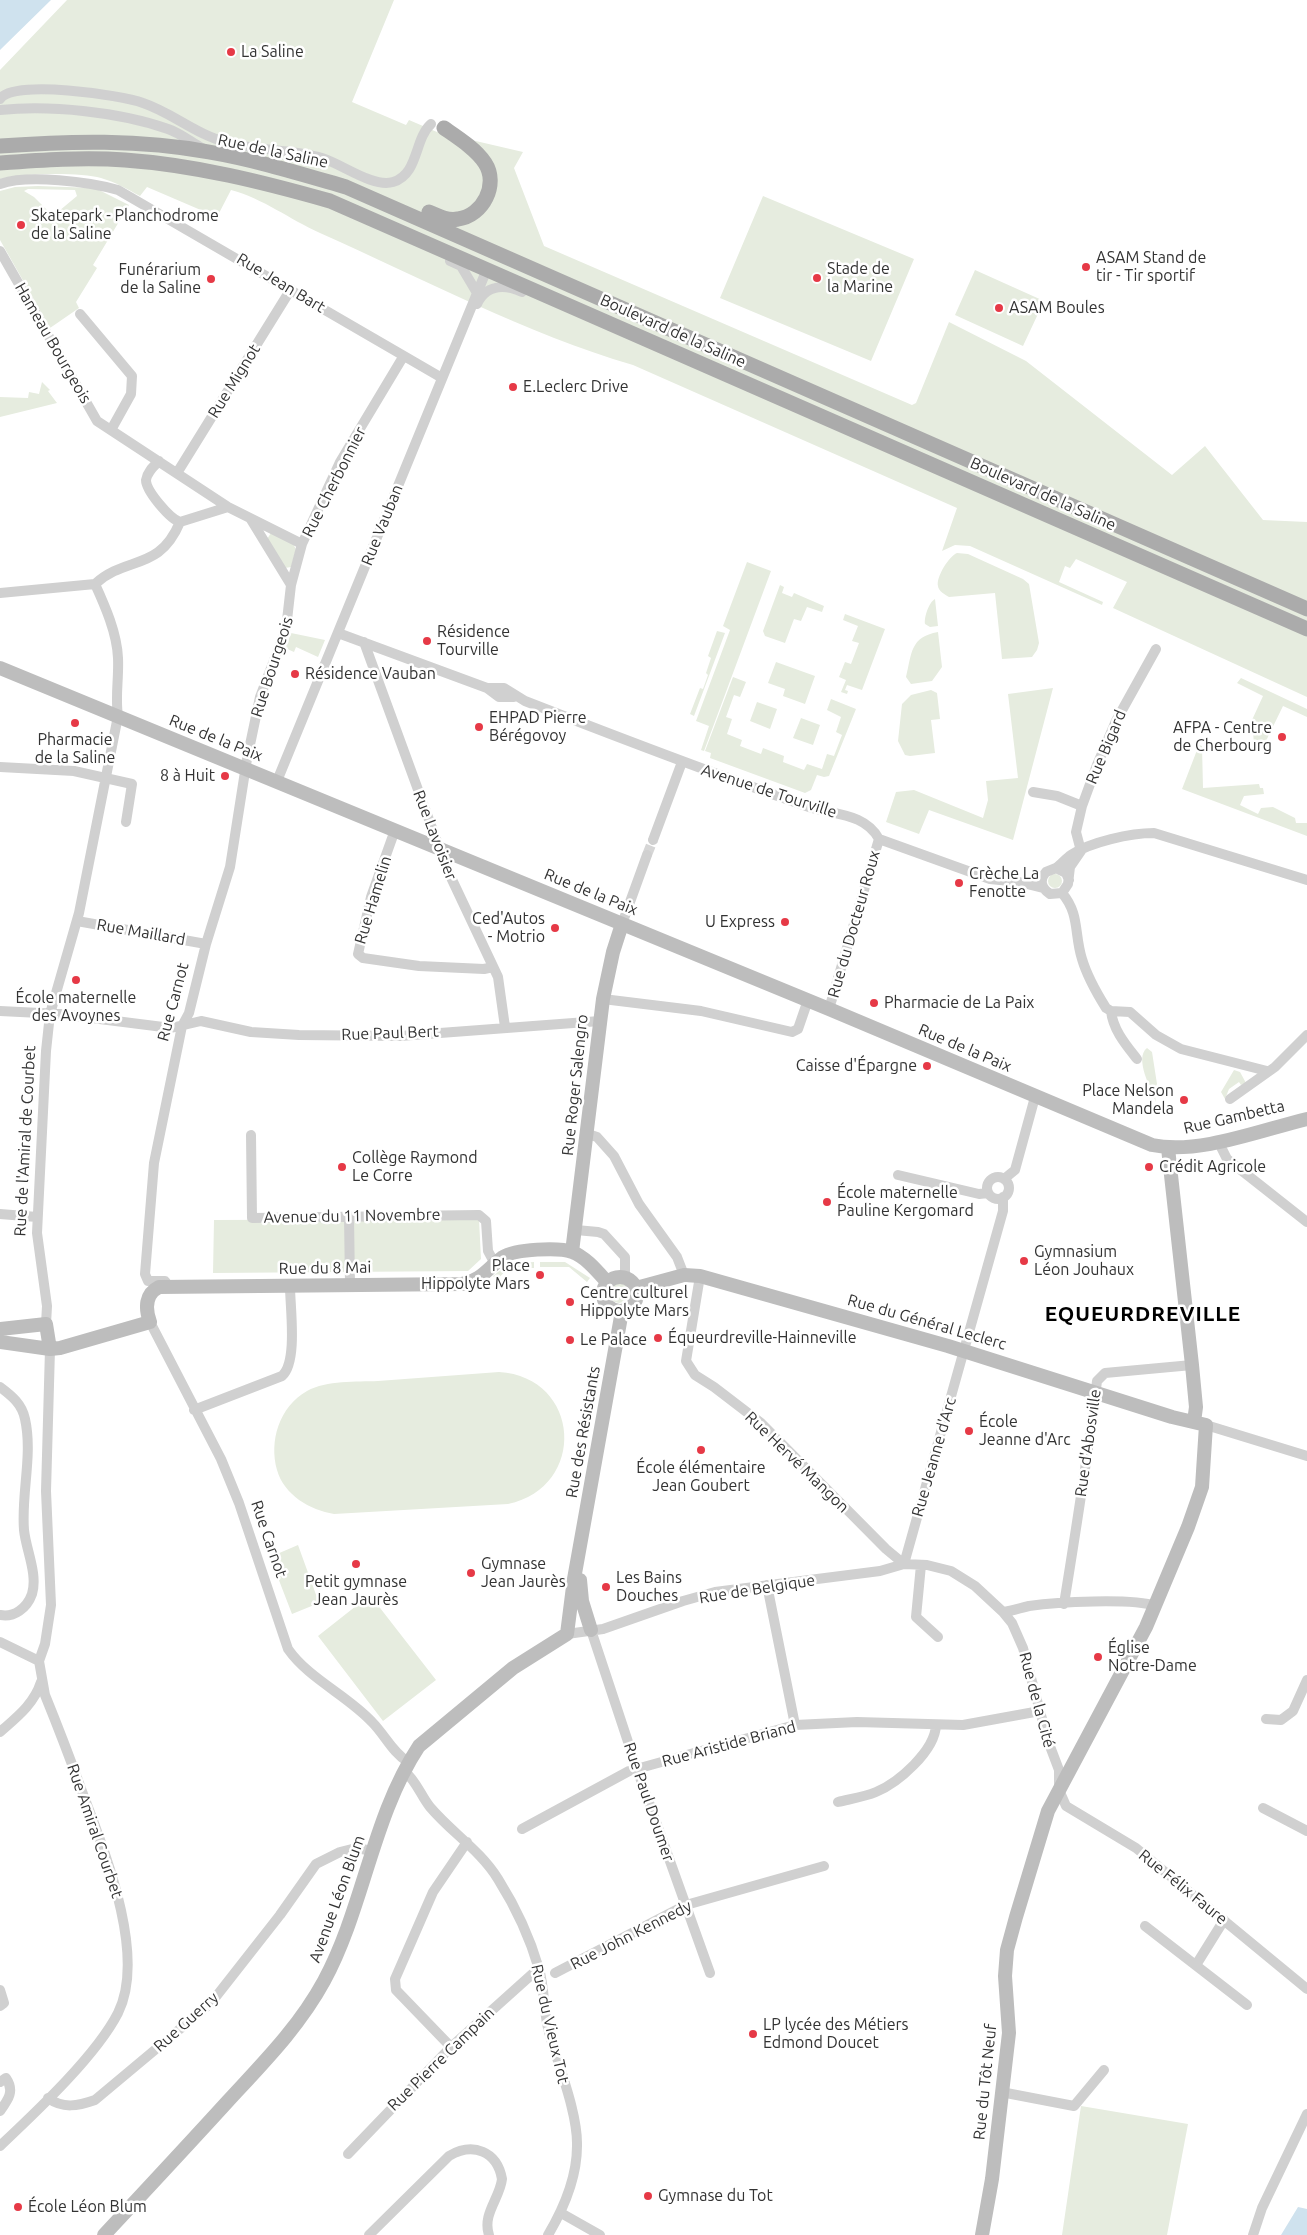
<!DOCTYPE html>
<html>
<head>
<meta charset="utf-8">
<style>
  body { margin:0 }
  canvas { display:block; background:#fff }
</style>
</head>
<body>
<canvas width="1307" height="2235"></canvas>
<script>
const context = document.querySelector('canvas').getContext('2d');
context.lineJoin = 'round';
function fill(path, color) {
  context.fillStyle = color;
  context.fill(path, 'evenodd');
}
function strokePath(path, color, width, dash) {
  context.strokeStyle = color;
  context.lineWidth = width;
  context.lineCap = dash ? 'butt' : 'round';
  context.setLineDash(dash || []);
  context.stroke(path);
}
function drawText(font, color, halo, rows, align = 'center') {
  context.font = font + ' Ubuntu,sans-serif';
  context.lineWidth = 5;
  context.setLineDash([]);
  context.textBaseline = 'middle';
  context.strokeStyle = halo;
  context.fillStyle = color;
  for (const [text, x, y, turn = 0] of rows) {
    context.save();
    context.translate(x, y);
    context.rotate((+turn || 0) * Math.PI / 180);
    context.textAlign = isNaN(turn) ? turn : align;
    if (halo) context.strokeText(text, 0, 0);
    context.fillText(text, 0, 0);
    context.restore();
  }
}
fill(new Path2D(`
  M 67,0 L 394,0 L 352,102 L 406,125 L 409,120 L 437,132 L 523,152 L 514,168 L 544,246 L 912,405 L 916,403 L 949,322 L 1026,361 L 1172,475 L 1205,446 L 1263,520 L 1307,522 L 1307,697 L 1113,608 L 1127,582 L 1076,559 L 1070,568 L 1065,566 L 1059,582 L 1103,602 L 1102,605 L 970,546 L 955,545 L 942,551 L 957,508 L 633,365 C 527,334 421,278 320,233 C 289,219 264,199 231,190 L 217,217 L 147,187 L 140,196 C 127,189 115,182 101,178 C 80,172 21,173 0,179 L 0,70 Z
  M 38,186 L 95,188 L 129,205 L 93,265 L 97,268 L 76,302 L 79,308 L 50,328 L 0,240 L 0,191 L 15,187 ZM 28,189 L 75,190 L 77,196 L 53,216 L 34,197 L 24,191 Z
  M 763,196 L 914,259 L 871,361 L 720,298 Z
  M 975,270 L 1044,301 L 1023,346 L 955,315 Z
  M 42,382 L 50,390 L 48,391 L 57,403 L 0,417 L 0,397 L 28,398 L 29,392 L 39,394 Z
  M 271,533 L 293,544 L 296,549 L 291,567 L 285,568 L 267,539 Z
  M 957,553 L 968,554 L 1023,579 L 1029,584 L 1039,643 L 1037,650 L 1032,657 L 1002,659 L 995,593 L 949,597 C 946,595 938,591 938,586 C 936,577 949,556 957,553 Z
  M 747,562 L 771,571 L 704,751 L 701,750 L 709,726 L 696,721 L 730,630 L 723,626 Z
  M 780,585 L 784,587 L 782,593 L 792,597 L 794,593 L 824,606 L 822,612 L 807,607 L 801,621 L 794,619 L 785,643 L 765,636 L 763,631 Z
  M 935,599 L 938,626 L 930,627 L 925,624 C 924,617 929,602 935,599 Z
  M 845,614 L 885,629 L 862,690 L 847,685 L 845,690 L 848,691 L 847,694 L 841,692 L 846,680 L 839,677 L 845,662 L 851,664 L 859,643 L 852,641 L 858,626 L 843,620 Z
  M 717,631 L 725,633 L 694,716 L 690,714 L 700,688 L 703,689 L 708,675 L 706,673 L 711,658 L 708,656 Z
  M 938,632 L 942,667 L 932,681 L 911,684 L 906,677 C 912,653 910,637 938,632 Z
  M 291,633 L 325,640 L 318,657 L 296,647 L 294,652 L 285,648 Z
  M 776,662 L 815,676 L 805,704 L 783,696 L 785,689 L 768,683 Z
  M 733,677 L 746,682 L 740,697 L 734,695 L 726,717 L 732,719 L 727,734 L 742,740 L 740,746 L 761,754 L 763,748 L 784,756 L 783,762 L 804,770 L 807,764 L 822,769 L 827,754 L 834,756 L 842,735 L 836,732 L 841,717 L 827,710 L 831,699 L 856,709 L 829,776 L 824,777 L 817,775 L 811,790 L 805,793 L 710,758 L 711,753 L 705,751 Z
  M 1241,678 L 1307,709 L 1307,717 L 1283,706 L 1265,743 L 1254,744 L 1252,720 L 1263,696 L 1237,683 Z
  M 1053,688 L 1013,840 L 929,810 L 919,834 L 886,822 L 896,792 L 914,790 L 983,818 L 988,800 L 986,781 L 1018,778 L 1008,694 Z
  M 931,690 L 937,693 L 940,719 L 931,720 L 935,753 L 910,756 L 905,755 L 898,741 L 902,704 L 911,695 Z
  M 757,702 L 777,709 L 770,729 L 750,721 Z
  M 801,718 L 820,725 L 813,745 L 793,738 Z
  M 1199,745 L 1202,746 L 1203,788 L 1259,784 L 1260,788 L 1263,788 L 1264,794 L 1244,796 L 1240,805 L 1258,814 L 1261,808 L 1273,807 L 1295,818 L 1296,823 L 1307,823 L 1307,812 L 1307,836 L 1182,789 Z
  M1048 881a7 7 0 1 1 14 0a7 7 0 1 1-14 0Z
  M 1147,1048 L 1152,1052 L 1157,1084 L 1154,1090 L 1156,1102 C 1151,1089 1134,1058 1147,1048 Z
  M 1234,1070 L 1240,1072 L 1246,1083 L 1241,1085 L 1239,1082 L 1229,1089 L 1225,1099 L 1221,1092 Z
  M 479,1219 L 481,1259 L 468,1271 L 213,1273 L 214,1220 Z
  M 534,1262 L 534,1268 L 508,1268 L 497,1280 L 493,1276 L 508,1264 Z
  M 540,1262 L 565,1262 L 590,1278 L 587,1282 L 569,1267 L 540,1267 Z
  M609 1293a10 10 0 1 1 20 0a10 10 0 1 1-20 0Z
  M 499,1372 C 581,1377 588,1487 508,1504 L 334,1514 C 310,1510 284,1495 277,1470 C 269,1441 279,1407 307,1391 C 327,1380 356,1382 378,1381 C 418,1378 459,1375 499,1372 Z
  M 298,1545 L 319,1603 L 292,1614 L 270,1557 Z
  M 370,1595 L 436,1680 L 383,1721 L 318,1636 Z
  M 1081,2106 L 1188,2124 L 1167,2235 L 1062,2235 Z`), '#e6ecdf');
fill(new Path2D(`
  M 0,0 L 51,0 L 0,50 Z
  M 1298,2207 L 1307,2209 L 1307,2235 L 1281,2235 Z`), '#cfe2ee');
strokePath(new Path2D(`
  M 647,855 L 653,840`), '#d6d6d6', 10, [10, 5]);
strokePath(new Path2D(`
  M 0,99 C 13,79 121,95 143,103 C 173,113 196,135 229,143 C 259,151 292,149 322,158 C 342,164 373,188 393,182 C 419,174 414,139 431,124
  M 0,110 C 51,105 120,112 168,129 C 180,133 191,142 202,148
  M 0,184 C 28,174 90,182 118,190 L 442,378
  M 0,251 L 97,421 L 228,507 L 302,544
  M 450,261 L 461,266 L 477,293
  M 477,304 C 486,285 504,284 522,292
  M 80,314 L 132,376 L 131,394 L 111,430
  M 159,461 C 154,466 147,472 146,480 C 146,491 170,519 180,522
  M 177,473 L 291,289
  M 250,518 L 291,585
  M 0,593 L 95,584
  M 338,633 L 487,688 L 499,697 L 514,697
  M 364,642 L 447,869 L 498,977 L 505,1027
  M 487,688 L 504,688 L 525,701 C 620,738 714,774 809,807 C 834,815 865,813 879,839 L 990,879 L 1019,882 L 1043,888
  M 0,767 L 74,771 L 132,784 L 126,822
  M 277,781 L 487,269
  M 1033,792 L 1057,796 L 1082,806
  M 395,830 L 371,897 L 358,954 L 363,958 L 419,966 L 484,969 L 493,967
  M 653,840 L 682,762
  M 1081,851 L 1076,832 L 1082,806 L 1097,765 L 1116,721 L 1156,649
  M 1056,868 C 1062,864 1066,858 1071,855 C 1090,842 1131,833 1154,833 L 1307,880
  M 1069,880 L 1066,873 L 1056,868 L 1046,872 C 1039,880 1041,888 1050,894 L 1062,893 L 1068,884 L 1070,867 L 1081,851
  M 1062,893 C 1080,914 1074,934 1082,959 C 1087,976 1096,992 1106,1008 L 1111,1011 C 1113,1030 1126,1045 1137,1059
  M 77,921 L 206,944
  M 622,924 L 647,855
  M 603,999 L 701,1011 L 792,1032 L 798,1029 L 808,1000
  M 829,1009 L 879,839
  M 0,1011 L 60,1014 L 171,1028 L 201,1021 L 251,1032 L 299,1035 L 400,1036 L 600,1021
  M 1111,1011 L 1130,1012 L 1156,1035 L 1181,1049 L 1267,1071
  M 1230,1099 L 1275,1067 L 1307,1035
  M 588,1134 L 597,1137 L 614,1156 L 639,1204 L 677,1257 L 684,1275
  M 251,1135 L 252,1218 L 479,1215 L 486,1221 L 488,1251 L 495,1264
  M 1218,1141 L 1227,1159 L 1307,1222
  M 898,1175 L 979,1194 L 988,1193
  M987 1188a11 11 0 1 1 22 0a11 11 0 1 1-22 0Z
  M 1004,1179 L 1015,1170 L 1035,1097
  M 0,1214 L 37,1217
  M 349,1216 L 350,1285
  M 576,1230 L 598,1232 L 604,1234 L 625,1257 L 625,1278
  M 700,1276 L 686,1361 L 695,1375 L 714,1387 L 761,1423 L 886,1549 L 904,1564 L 1003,1211 L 1003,1197
  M 167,1284 L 165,1281 L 148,1281 L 145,1274 L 154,1163 L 182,1026 L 189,1013 L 206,944 L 230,867 L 247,759 L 260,697 L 286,629 L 291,585 L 302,544 L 340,462 L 403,357
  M 150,1322 L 221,1459 L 239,1503 L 288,1649 C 309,1679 347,1695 372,1722 C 385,1735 392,1752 408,1762
  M 46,1324 L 47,1306 L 37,1233 L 46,1051 L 50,1014 L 79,913 L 118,716 C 115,697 119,678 118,658 C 117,633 105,606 95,584 C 127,555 159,572 180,522 L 228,507
  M 0,1387 C 12,1396 22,1404 25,1419 C 33,1455 21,1494 24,1530 C 26,1550 38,1574 32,1594 C 27,1608 14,1618 0,1615
  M 194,1410 L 282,1376 C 298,1362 290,1307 290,1286
  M 1206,1425 L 1307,1456
  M 921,1565 L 916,1617 L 938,1637
  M 767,1585 L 795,1725
  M 1064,1604 C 1076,1530 1088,1455 1097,1381 L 1105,1373 L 1192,1365
  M 1003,1612 C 1012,1611 1020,1608 1029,1606 C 1057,1602 1131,1598 1156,1606
  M 591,1630 L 637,1769 L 710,1973
  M 567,1634 L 603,1629 L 683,1601 L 715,1592 L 880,1571 L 904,1564 L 927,1565 L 951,1571 L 975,1586 L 1003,1612 L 1012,1623 L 1023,1648 L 1048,1741 L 1059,1770 L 1059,1790 L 1066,1806 L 1136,1848 L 1307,1989
  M 0,1642 L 39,1661
  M 1266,1719 L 1281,1720 L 1293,1711 L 1307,1680
  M 0,1732 C 17,1717 34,1704 41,1682
  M 404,1771 C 416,1780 421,1796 430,1807 C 452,1833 480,1850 498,1879 C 515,1906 530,1938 539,1969 C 545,1989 543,2011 549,2032 C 558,2065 578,2113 577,2146 C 577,2178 564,2208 548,2235
  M 838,1802 C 850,1799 864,1797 876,1792 C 898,1783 935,1751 936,1725
  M 1263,1808 L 1307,1831
  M 522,1829 L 629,1771 L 795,1725 L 857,1722 L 963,1725 L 1040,1711
  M 1145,1926 L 1247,2005
  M 1196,1965 L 1224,1920
  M 555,1973 L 686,1905 L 824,1866
  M 0,1990 L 4,2003 L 0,2006
  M 451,2047 L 396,1990 L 395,1979 L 433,1892 L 467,1842
  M 0,2082 L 6,2078 C 15,2091 8,2100 0,2111
  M 1001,2092 L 1074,2106 L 1104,2070
  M 48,2098 C 63,2109 78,2106 95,2100 L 211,2003 L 280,1915 L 316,1864 L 340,1852 L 356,1848 L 373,1851
  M 0,2146 C 36,2112 96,2056 118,2013 C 147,1955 104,1850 83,1794 C 71,1761 58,1727 45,1695 L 39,1661 L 45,1644 L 51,1605 L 46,1491 L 50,1349
  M 348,2154 L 451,2047 L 539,1968
  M 561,2213 L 600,2235
  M 369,2235 L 449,2156 C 473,2142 497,2151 502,2179 C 500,2198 482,2214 489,2235
  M 1253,2235 L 1262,2208 L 1307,2114`), '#d0d0d0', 10);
strokePath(new Path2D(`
  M 0,668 L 829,1009 L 1152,1145 C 1198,1155 1261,1130 1307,1119
  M 1168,1148 L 1192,1365 L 1196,1407 L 1194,1422
  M 572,1252 L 603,999 L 613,952 L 622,924
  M603 1294a17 17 0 1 1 34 0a17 17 0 1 1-34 0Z
  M 636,1288 L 684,1275 L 700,1276 L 948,1346 L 1172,1417 L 1206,1425 L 1202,1487 L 1188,1527 L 1146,1627 L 1048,1811 L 1016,1917 L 1007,1950 L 1005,1976 L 1009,2033 L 992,2179 L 982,2235
  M 0,1329 L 46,1324 L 50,1349
  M 0,1342 L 50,1349 L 60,1348 L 150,1322 C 145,1308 145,1294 159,1287 L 462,1284 C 481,1281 489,1267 503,1257 C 515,1249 559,1247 572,1252 C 586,1257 598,1272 607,1282
  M 580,1580 L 582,1601 L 591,1630
  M 104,2235 C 146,2190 187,2146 228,2101 C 263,2063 299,2027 324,1981 C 364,1907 372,1817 419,1746 L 513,1668 L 567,1634 L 574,1579 L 622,1311`), '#bdbdbd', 14);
strokePath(new Path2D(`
  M 0,146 C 69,141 140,139 209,152 C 256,160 301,174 346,187 L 1307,609
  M 0,163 C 41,160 84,157 125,160 C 195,165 263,182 330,201 L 1307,629
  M 429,212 C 438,216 447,221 458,219 C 483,216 499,184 485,163 C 476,149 457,137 444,128`), '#ababab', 15);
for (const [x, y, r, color] of [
  [231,52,5,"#e63946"],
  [21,225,5,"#e63946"],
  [1086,267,5,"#e63946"],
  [817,278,5,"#e63946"],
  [211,279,5,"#e63946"],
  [999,308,5,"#e63946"],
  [513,387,5,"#e63946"],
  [427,641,5,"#e63946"],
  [295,674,5,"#e63946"],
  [75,723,5,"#e63946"],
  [479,727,5,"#e63946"],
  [1282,737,5,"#e63946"],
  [225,776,5,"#e63946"],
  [959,883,5,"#e63946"],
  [785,922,5,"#e63946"],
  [555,928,5,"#e63946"],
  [76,980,5,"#e63946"],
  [874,1003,5,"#e63946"],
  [927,1066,5,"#e63946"],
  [1184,1100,5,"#e63946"],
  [342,1167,5,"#e63946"],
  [1149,1167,5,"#e63946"],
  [827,1202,5,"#e63946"],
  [1024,1261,5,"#e63946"],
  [540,1275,5,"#e63946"],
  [570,1302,5,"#e63946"],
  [658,1338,5,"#e63946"],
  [570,1340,5,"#e63946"],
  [969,1431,5,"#e63946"],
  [701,1450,5,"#e63946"],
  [356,1564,5,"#e63946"],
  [471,1573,5,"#e63946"],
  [606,1587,5,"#e63946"],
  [1098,1657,5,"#e63946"],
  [753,2034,5,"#e63946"],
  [648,2196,5,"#e63946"],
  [18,2207,5,"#e63946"]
]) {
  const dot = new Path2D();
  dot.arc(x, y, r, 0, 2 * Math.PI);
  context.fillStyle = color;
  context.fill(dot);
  strokePath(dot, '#fff', 2);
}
drawText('16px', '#333', '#fff', [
  ["La Saline",241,52],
  ["Skatepark - Planchodrome",31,216],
  ["de la Saline",31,234],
  ["ASAM Stand de",1096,258],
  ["tir - Tir sportif",1096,276],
  ["Stade de",827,269],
  ["la Marine",827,287],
  ["Funérarium",201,270,"right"],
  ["de la Saline",201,288,"right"],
  ["ASAM Boules",1009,308],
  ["E.Leclerc Drive",523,387],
  ["Résidence",437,632],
  ["Tourville",437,650],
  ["Résidence Vauban",305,674],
  ["EHPAD Pierre",489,718],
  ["Bérégovoy",489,736],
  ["AFPA - Centre",1272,728,"right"],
  ["de Cherbourg",1272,746,"right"],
  ["Pharmacie",75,740,"center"],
  ["de la Saline",75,758,"center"],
  ["8 à Huit",215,776,"right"],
  ["Crèche La",969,874],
  ["Fenotte",969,892],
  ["Ced'Autos",545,919,"right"],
  ["- Motrio",545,937,"right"],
  ["U Express",775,922,"right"],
  ["École maternelle",76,998,"center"],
  ["des Avoynes",76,1016,"center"],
  ["Pharmacie de La Paix",884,1003],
  ["Caisse d'Épargne",917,1066,"right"],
  ["Place Nelson",1174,1091,"right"],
  ["Mandela",1174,1109,"right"],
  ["Collège Raymond",352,1158],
  ["Le Corre",352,1176],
  ["Crédit Agricole",1159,1167],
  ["École maternelle",837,1193],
  ["Pauline Kergomard",837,1211],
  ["Gymnasium",1034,1252],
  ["Léon Jouhaux",1034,1270],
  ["Place",530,1266,"right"],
  ["Hippolyte Mars",530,1284,"right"],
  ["Centre culturel",580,1293],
  ["Hippolyte Mars",580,1311],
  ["Équeurdreville-Hainneville",668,1338],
  ["Le Palace",580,1340],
  ["École",979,1422],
  ["Jeanne d'Arc",979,1440],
  ["École élémentaire",701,1468,"center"],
  ["Jean Goubert",701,1486,"center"],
  ["Gymnase",481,1564],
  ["Jean Jaurès",481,1582],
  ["Les Bains",616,1578],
  ["Douches",616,1596],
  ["Petit gymnase",356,1582,"center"],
  ["Jean Jaurès",356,1600,"center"],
  ["Église",1108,1648],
  ["Notre-Dame",1108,1666],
  ["LP lycée des Métiers",763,2025],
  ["Edmond Doucet",763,2043],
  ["Gymnase du Tot",658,2196],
  ["École Léon Blum",28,2207]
], 'left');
drawText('16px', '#333', '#fff', [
  ["Rue de la Saline",273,151,12],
  ["Rue Jean Bart",281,283,31],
  ["Boulevard de la Saline",673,331,24],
  ["Hameau Bourgeois",53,343,60],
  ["Rue Mignot",234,381,-58],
  ["Rue Cherbonnier",334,482,-63],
  ["Boulevard de la Saline",1043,494,24],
  ["Rue Vauban",382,525,-68],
  ["Rue Bourgeois",272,667,-72],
  ["Rue de la Paix",216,738,22],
  ["Rue Bigard",1106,747,-67],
  ["Avenue de Tourville",769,791,18],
  ["Rue Lavoisier",435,835,69],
  ["Rue de la Paix",591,892,22],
  ["Rue Hamelin",373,900,-73],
  ["Rue du Docteur Roux",854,924,-74],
  ["Rue Maillard",141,932,10],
  ["Rue Carnot",173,1002,-75],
  ["Rue Paul Bert",390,1033,-2],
  ["Rue de la Paix",965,1048,23],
  ["Rue Roger Salengro",575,1085,-84],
  ["Rue Gambetta",1234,1117,-13],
  ["Rue de l'Amiral de Courbet",25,1141,-87],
  ["Avenue du 11 Novembre",352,1216,-1],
  ["Rue du 8 Mai",325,1268,-1],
  ["Rue du Général Leclerc",927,1322,16],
  ["Rue des Résistants",583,1432,-80],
  ["Rue d'Abosville",1088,1443,-82],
  ["Rue Jeanne d'Arc",934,1457,-74],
  ["Rue Hervé Mangon",797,1462,44],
  ["Rue Carnot",269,1539,71],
  ["Rue de Belgique",757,1589,-9],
  ["Rue de la Cité",1037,1700,75],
  ["Rue Aristide Briand",729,1744,-15],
  ["Rue Paul Doumer",649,1802,71],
  ["Rue Amiral Courbet",95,1831,71],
  ["Rue Félix Faure",1183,1887,39],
  ["Avenue Léon Blum",337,1899,-70],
  ["Rue John Kennedy",631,1935,-27],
  ["Rue Guerry",186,2022,-42],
  ["Rue du Vieux Tot",550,2024,77],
  ["Rue Pierre Campain",441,2059,-44],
  ["Rue du Tôt Neuf",985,2082,-84]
]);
context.letterSpacing = '1px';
drawText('bold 21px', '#000', '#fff', [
  ["EQUEURDREVILLE",1143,1314]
]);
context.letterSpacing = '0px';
</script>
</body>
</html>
